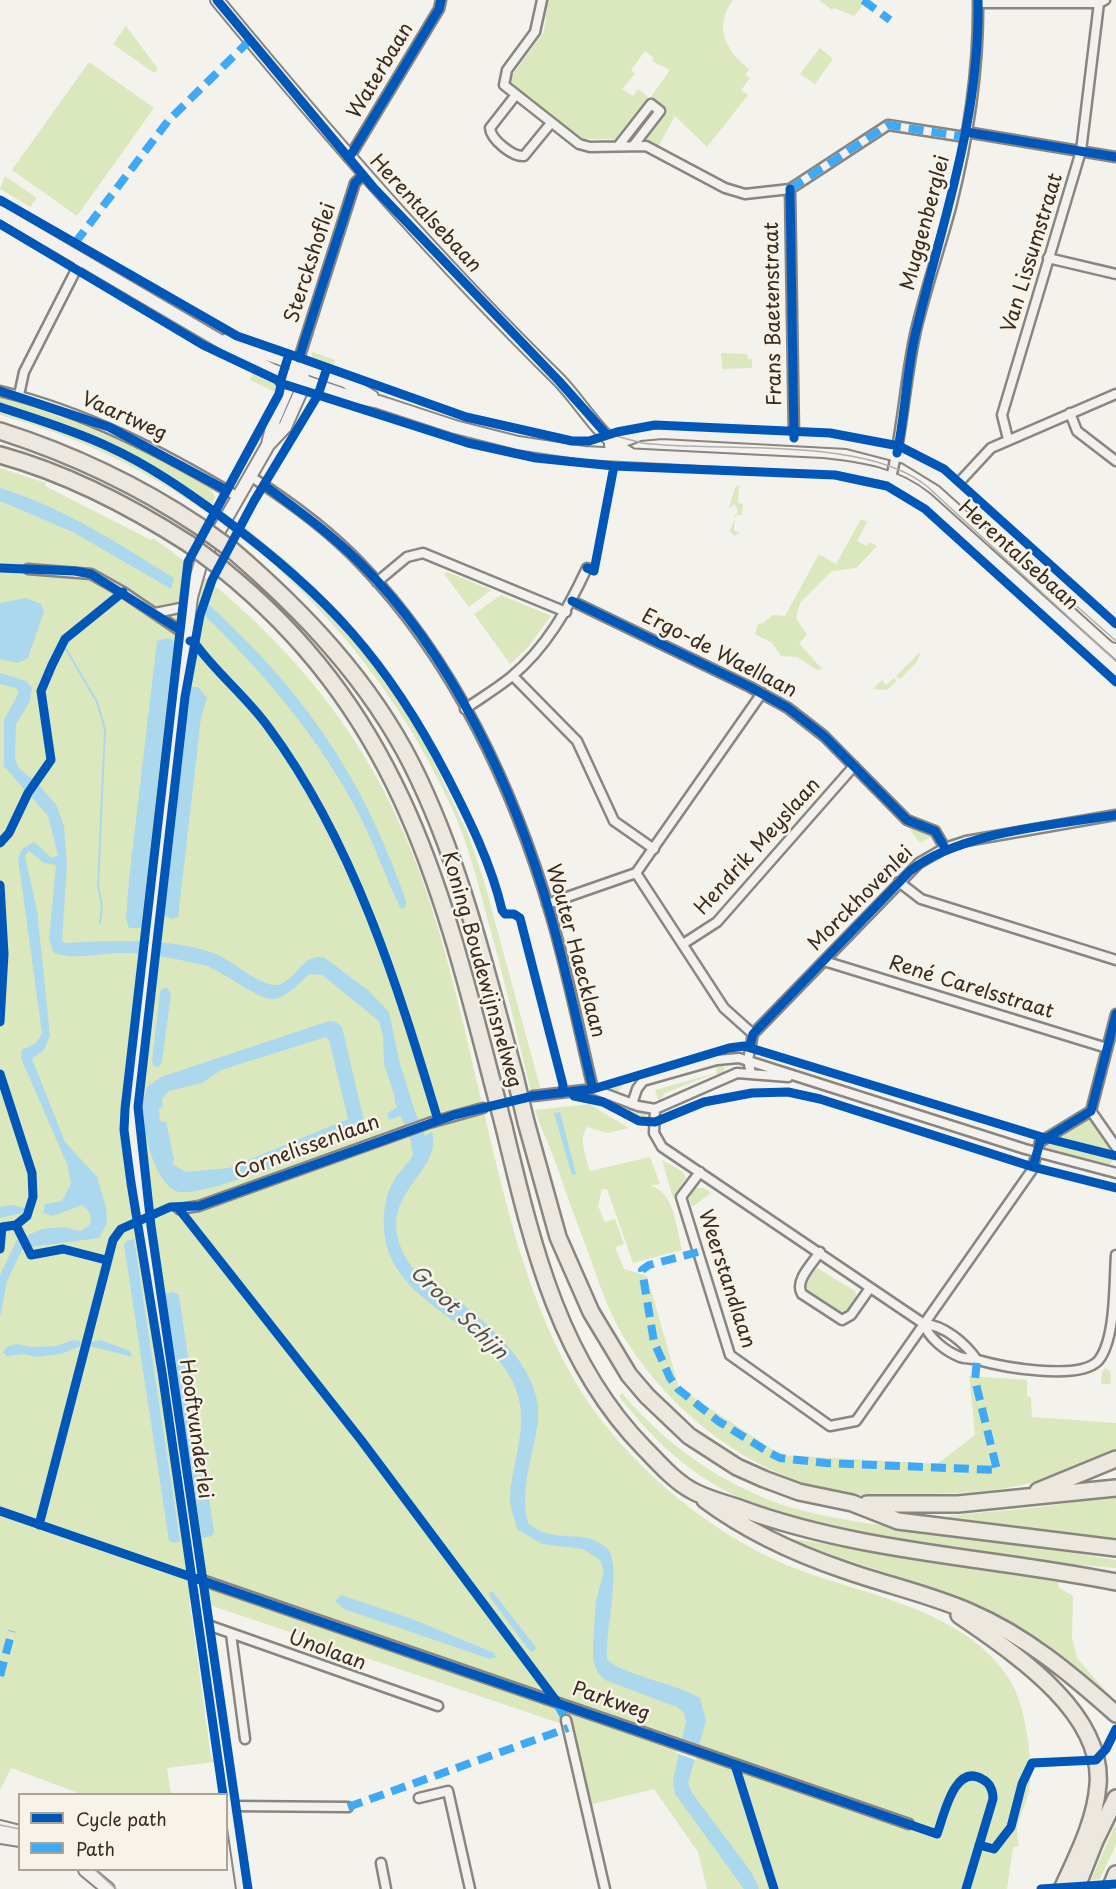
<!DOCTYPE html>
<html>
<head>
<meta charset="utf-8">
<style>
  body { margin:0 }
  #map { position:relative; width:1116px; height:1889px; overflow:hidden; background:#f4f2ec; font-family:"Playpen Sans",sans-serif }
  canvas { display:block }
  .legend { position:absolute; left:18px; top:1793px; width:210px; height:78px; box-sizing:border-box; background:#f7f3e8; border:2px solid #aca397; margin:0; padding:8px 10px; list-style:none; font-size:18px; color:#3b2a1e }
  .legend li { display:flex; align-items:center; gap:12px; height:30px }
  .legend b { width:30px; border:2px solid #aca397 }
</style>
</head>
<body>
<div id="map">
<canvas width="1116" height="1889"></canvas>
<ul class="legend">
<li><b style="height:8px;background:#0057b8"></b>Cycle path</li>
<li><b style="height:8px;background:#3fa9f5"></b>Path</li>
</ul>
</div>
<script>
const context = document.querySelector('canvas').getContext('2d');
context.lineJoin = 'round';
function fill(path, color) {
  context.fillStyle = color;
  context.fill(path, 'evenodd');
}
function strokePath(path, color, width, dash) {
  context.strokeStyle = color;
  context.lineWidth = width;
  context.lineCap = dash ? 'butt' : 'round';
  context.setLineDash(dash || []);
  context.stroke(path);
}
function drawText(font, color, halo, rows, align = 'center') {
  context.font = font + ' "Playpen Sans",sans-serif';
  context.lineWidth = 5;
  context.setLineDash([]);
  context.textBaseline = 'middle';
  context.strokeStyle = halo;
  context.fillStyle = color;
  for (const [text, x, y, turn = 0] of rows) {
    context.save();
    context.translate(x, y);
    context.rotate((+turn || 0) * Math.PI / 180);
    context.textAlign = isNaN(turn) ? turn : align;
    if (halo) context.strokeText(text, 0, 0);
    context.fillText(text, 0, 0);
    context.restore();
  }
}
fill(new Path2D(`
  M 548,0 L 733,0 C 713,27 726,51 749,69 L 745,75 L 750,78 L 741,90 L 748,95 L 707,147 L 675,116 L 658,147 L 648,142 L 647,137 L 667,111 L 650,98 L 670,70 L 652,61 L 654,58 L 645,51 L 631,70 L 635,74 L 622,89 L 633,96 L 638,89 L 648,97 L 615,139 L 583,139 L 510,83 L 510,78 L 544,32 Z
  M 819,0 L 867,0 L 854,16 L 834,8 L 832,10 Z
  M 126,26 L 158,69 L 154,73 L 113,44 Z
  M 820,48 L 833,59 L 815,84 L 800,74 Z
  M 89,62 L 154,108 L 77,216 L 12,170 Z
  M 5,176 L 37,198 L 30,207 L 0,189 Z
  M 312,352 L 335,360 L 333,367 L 311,360 Z
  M 721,353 L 747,354 L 748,359 L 752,359 L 752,368 L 722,369 Z
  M 253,374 L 276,385 L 275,392 L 250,380 Z
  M 0,397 C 75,419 144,448 211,489 L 215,498 L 206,512 C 143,468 75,435 0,415 Z
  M 0,468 L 46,483 L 45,486 L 151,540 L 153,538 C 272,623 362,721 415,860 C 445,939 463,1022 482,1104 C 504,1197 525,1293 572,1376 C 615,1454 703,1529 784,1564 C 858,1595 967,1607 1011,1682 C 1025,1705 1034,1763 1029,1790 C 1025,1812 1013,1822 1019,1846 L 1013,1847 L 1007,1889 L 707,1889 L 698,1852 L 654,1789 L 589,1805 L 571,1727 L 189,1598 L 211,1757 L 215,1762 L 167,1768 L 171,1794 L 81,1794 L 11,1768 L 0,1790 Z
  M 739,485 L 738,503 L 743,504 L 742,515 L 735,515 L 734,531 L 740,532 L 734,536 L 730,531 L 738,511 L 735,504 L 729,508 L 735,488 Z
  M 861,519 L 867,522 L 857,541 L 867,546 L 870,542 L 877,546 L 856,568 L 832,571 L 800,603 L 796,618 L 807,635 L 799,643 L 822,669 L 817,670 L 797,657 L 781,656 L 772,643 L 755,634 L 758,624 L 763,623 L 773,615 L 785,616 L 819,554 L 836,564 Z
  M 245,527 L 294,567 L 312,594 L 344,626 L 376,666 L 426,745 L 468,834 L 484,881 L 540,1087 L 531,1091 C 516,1030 502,970 485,910 C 476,875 466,838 451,806 C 401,697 331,611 240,535 Z
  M 447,572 L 491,590 L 469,607 L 444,574 Z
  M 501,595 L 551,616 L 528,647 L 510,664 L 474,614 Z
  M 920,652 L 918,661 L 900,679 L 896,676 Z
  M 894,678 L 897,681 L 887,690 L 873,689 L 882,680 L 886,685 Z
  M 907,825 L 931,837 L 920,843 Z
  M 717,1064 L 725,1068 L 723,1076 L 717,1079 L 719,1075 L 716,1073 L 665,1093 L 659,1102 L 655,1090 L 716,1073 Z
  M 627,1080 L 617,1093 L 604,1088 L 605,1086 Z
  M 589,1104 L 629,1128 L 608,1133 L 587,1127 C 578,1139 586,1157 590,1171 L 650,1157 L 660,1184 L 650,1186 C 675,1191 676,1228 682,1250 L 633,1263 L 607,1189 L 602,1189 L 598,1206 L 605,1222 L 615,1219 L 624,1244 L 615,1247 L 624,1269 L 647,1276 L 679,1388 L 781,1455 L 937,1464 L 975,1435 L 969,1376 L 1027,1380 L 1027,1396 L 1031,1397 L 1032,1417 L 1116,1423 L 1116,1449 C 1055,1485 999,1492 929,1494 C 891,1496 850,1498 812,1486 C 736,1462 670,1409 627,1342 C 606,1310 595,1269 581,1233 C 570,1205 561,1177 550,1148 C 545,1136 539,1124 535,1110 Z
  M 618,1105 L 644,1112 L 648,1118 L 634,1116 Z
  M 1088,1116 L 1115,1154 L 1113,1161 L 1109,1165 L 1042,1148 L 1043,1143 Z
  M 662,1160 L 683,1172 L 686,1178 L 673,1198 Z
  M 695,1188 L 704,1188 L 711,1193 L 692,1207 L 689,1198 Z
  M 817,1268 L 855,1291 L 857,1300 L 849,1313 L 842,1316 L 805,1292 L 803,1284 Z
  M 1105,1368 L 1110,1371 L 1111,1384 L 1101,1384 L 1102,1372 Z
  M 622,1393 C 665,1445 728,1489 793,1508 C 841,1522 892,1526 941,1533 C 999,1541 1058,1551 1116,1560 L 1116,1568 L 1080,1565 L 1070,1567 C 1017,1559 965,1550 912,1541 C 784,1521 702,1505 619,1396 Z
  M 1116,1496 L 1116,1541 L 946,1516 L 1041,1507 Z
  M 788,1538 L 1058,1582 L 1059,1588 L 1073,1596 L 1072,1638 L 1077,1658 L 1116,1703 C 1063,1657 1008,1619 943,1593 C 893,1572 839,1560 788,1538 Z
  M 1116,1823 L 1116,1844 L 1100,1879 L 1091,1880 Z`), '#dbe7bc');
fill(new Path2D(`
  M 0,488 C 63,507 119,544 174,578 L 171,589 L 73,532 L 0,501 Z
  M 26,598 L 41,604 L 44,611 L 28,658 L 18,663 L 0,659 L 0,603 Z
  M 207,603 C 304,691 363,777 406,901 L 405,908 L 401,909 C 386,879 375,846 360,816 C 320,739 265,674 203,614 Z
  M 168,638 L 174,641 L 141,928 L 129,928 L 126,919 L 129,879 L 157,641 Z
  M 0,673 L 26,681 L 32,688 L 30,701 L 16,724 L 15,759 L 19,768 L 38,784 L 57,806 L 64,826 L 67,865 L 62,941 L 66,943 C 107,940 175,938 213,953 C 231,959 258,985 275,985 C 296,985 301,951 325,958 L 368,990 L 389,1012 L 400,1064 L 416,1115 L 403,1120 L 400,1116 L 389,1120 L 387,1114 L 398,1106 L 384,1064 L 383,1036 L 379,1021 L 322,975 L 310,974 C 299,982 288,998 273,999 C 258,1000 223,971 204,965 C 177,959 144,952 117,953 C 96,954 75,960 54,953 L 49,939 L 56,865 L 44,863 L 29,851 L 25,856 L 37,910 L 50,1035 L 44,1050 L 32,1059 L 65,1142 L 97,1177 L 106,1207 L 107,1223 L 99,1238 L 23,1248 L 7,1281 L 0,1317 L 0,1275 L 17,1240 L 42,1229 L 63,1227 L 80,1231 L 89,1226 C 93,1216 90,1211 82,1205 L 53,1216 L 43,1213 L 45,1204 L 62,1201 L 71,1183 L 67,1164 L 21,1058 L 22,1050 L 36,1043 L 42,1033 L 18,858 L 22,849 L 34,842 L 52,858 L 58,855 L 48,816 L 4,766 L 4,720 L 19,692 L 16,688 L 0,684 Z
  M 191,687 L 198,687 L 207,698 L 201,718 L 178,917 L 171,919 L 164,915 Z
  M 163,988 L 167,988 L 171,994 L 162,1061 L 159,1067 L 154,1066 L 152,1061 L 160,992 Z
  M 329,1021 L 336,1022 L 342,1027 L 364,1121 L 375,1119 L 377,1124 C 347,1139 206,1198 179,1192 C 155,1186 141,1127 143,1105 C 143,1099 146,1092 147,1087 L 161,1077 ZM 326,1037 L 329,1040 L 348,1119 L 229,1168 L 186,1172 L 172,1164 L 174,1160 L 166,1122 L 160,1121 L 159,1108 L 163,1107 L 162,1099 L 169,1091 L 202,1083 L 221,1070 Z
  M 560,1112 L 576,1174 L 572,1175 L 554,1113 Z
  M 432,1132 C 445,1175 363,1197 412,1267 C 457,1298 545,1358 538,1420 C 534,1455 519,1487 528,1523 C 555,1547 584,1525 609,1550 C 621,1573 605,1629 607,1659 C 620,1674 677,1684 700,1698 L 706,1721 L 688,1783 L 692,1793 L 752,1873 L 759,1889 L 744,1889 L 675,1794 L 673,1781 L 686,1721 L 684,1713 L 677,1707 L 605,1680 L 598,1673 L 593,1660 L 593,1643 L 596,1601 L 604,1571 L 600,1560 L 583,1549 L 542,1544 L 517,1529 C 515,1518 510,1510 510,1498 C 512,1458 532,1422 513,1382 C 484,1321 388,1303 384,1229 C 383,1214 385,1198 392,1184 C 397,1173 407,1165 413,1155 L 411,1143 Z
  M 12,1205 L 25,1208 L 22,1213 L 0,1218 L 0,1207 Z
  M 134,1239 L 180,1541 L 174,1543 L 169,1541 L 124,1245 L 126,1241 Z
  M 173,1292 L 179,1295 L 214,1532 L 212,1536 L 202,1538 L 164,1294 Z
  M 73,1340 L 81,1341 L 80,1346 L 61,1354 L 36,1357 L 24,1354 L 7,1356 L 3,1352 L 7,1347 L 17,1344 L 31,1347 L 56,1346 Z
  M 101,1340 L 130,1351 L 132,1357 L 90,1346 L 91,1342 Z
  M 492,1591 L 532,1642 L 536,1648 L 533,1652 L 528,1649 L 490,1597 L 489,1593 Z
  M 341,1595 L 412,1619 L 494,1653 L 496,1657 L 490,1659 L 344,1609 L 335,1601 Z`), '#acd8ed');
fill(new Path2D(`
  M 140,939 L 161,941 L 159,960 L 138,958 Z
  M 680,1738 L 701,1746 L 696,1760 L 676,1753 Z`), '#f4f2ec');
strokePath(new Path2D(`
  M 66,649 L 97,702 L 105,729 L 98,885 L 102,906 L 100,923`), '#acd8ed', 2);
strokePath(new Path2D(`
  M 402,1099 L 422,1149 L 421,1158`), '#acd8ed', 15);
strokePath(new Path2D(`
  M 483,1108 L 524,1099`), '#cfcac3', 8, [8, 4]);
const street = new Path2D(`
  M 542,0 L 535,32 L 507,70 L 504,85 L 579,144 L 590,147 L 646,146 L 725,188 L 745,194 L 790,189 L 888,125 L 965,137
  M 978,3 L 1099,3 L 1105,0
  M 515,96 L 490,128 C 491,140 513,157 524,156 L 551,123
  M 966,132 L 1116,157
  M 619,145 L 651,104 L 660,111 L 633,146
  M 349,158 L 439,9 L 441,0
  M 790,189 L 794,438
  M 1048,258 L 1116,274
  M 297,365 L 355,183 L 363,175
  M 0,391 C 86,412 163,452 238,497
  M 19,395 L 24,372 L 81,260
  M 1070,413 L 1077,431 L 1116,461
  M 1008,439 L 1002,415 L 1081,151 L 1099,3
  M 250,476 C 289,501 329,530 361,564 C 454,660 514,789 551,916 C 568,973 579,1031 593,1089
  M 891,478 C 903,429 905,379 916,330 C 926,288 940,248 951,207 C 968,140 979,69 978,0
  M 953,489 L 991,448 L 1116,394
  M 28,569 L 91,574 L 123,592 L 185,634
  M 377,582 L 407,557 L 423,553 L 566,612
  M 572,601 L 750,687 L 788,708 L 824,736 L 907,820 L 935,831 L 945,848
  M 155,613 L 190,606
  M 513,676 L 577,741 L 614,821 L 654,849
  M 465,709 C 481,698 496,689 511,677 C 546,648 568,609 587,568
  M 636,873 L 724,1008 L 753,1034
  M 899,882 L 921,899 L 1116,960
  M 547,904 L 636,873 L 762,693
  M 683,944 L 717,922 L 854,766
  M 824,961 L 1107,1048
  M 751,1073 L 748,1060 L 753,1034 L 919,863 L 945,848 L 966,841 L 1116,815
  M 593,1089 L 638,1106 L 655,1109 L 737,1073 L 788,1077
  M 533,1096 L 593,1089
  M 632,1104 L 637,1089 L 643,1081 L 717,1060 L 739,1058 L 1025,1149 L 1116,1173
  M 655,1109 L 654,1133 L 662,1147 L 924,1324 C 944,1325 965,1343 977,1360
  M 1091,1111 L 1116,1014
  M 1091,1111 L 1116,1147
  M 700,1172 L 681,1197 L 730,1355 L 830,1426 L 856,1421 L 1032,1170 L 1040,1142 L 1091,1111
  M 179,1209 L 199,1206 L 429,1123 L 483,1108
  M 820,1252 C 812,1264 794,1281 802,1294 L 842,1320 L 851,1315 L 870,1288
  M 924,1324 C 929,1338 945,1351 960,1357 C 965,1359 972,1358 978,1360 C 1002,1367 1078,1381 1098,1361 C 1116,1340 1114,1283 1116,1255
  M 199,1579 L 909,1824
  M 205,1624 L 438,1706
  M 231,1634 L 245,1739
  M 566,1720 L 605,1889
  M 419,1798 L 448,1791 L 470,1889
  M 232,1806 L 348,1807
  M 381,1863 L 386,1889`);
const secondary = new Path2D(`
  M 217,0 C 326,132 436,259 558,379 C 581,402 600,439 630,454
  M 0,212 L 242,354 L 274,371 L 341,394 L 379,402 L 455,427 L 518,443 L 584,453 L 822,465 C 861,469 895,474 926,499 L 1116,670
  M 227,340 L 345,381 L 372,397
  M 268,444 L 274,420 L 295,371
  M 611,445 L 640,434 L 662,432 L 847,442 L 905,457 L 944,481 L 1116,636
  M 0,1827 L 20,1832
  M 0,1837 L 20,1840
  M 85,1870 L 108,1889
  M 243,1889 L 139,1176 L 132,1144 L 130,1114 L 191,597 L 201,562 L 268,445 L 285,427 L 305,382 L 297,365`);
const highway = new Path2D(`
  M 0,431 C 72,454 136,484 199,526
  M 0,455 C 69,474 130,506 189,544
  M 232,550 C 303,611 369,680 412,765 C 461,863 486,971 515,1076
  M 221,568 C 395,708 439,875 492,1081
  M 526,1122 L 558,1237 L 591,1312 L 629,1375 L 647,1396 L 689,1436 L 737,1467 L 764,1479 L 799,1492 L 852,1503 L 898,1521 L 1116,1548
  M 504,1127 C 532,1243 558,1360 644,1448 C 658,1462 673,1480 691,1490 C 706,1499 726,1503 742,1509 C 862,1553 992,1557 1116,1582
  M 1038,1491 L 1116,1459
  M 705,1500 C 748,1532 794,1553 844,1570 C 886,1585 929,1594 970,1612 C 1026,1636 1071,1674 1116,1714
  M 867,1504 L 958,1504 L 1116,1488
  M 959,1615 C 1012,1652 1104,1711 1098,1785 C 1095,1822 1077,1856 1062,1889
  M 1076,1889 L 1095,1841 L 1116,1798
  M 1110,1889 L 1116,1874`);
strokePath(street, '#898580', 13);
strokePath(secondary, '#898580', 16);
strokePath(highway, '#898580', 20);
strokePath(street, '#f2f1ed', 8);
strokePath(secondary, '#f2f1ed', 12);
strokePath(highway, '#ece8df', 15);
strokePath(new Path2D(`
  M 214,0 L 361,176 L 599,426 L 616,436 L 642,443 C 721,453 869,435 929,488 L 1116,661
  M 1027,570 L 1072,602 L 1116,641
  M 0,1825 L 20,1829
  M 95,1870 L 116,1889`), '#b1aeaa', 1.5);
const highwayBridge = new Path2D(`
  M 199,526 L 232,550
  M 189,544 L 221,568
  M 515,1076 L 526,1122
  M 492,1081 L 504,1127`);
strokePath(highwayBridge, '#898580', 20, []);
strokePath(highwayBridge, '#ece8df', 15);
strokePath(new Path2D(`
  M 863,0 L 890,20
  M 790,189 L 888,125 L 965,137
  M 75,243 L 168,121 L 250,40
  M 698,1252 L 649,1265 L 642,1270 L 654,1342 L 670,1378 L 678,1389 L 718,1421 L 770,1453 L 780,1458 L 826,1463 L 997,1470 L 975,1380 L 977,1360
  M 0,1676 L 12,1631
  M 556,1702 L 566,1720
  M 348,1807 L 568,1728`), '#3fa9f5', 8, [15, 8]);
strokePath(new Path2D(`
  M 217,0 L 373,187 L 559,381 L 607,435
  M 966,132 L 1116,157
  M 349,158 L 439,9 L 441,0
  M 790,189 L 794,438
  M 0,200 L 237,336 L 289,354
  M 0,224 L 203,345 L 277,380 L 281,385 L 279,394 L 188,562 L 125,1109 L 124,1130 L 131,1183 L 162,1372 L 223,1794
  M 299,358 L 355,183 L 363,175
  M 327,368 L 318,395 L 280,383 L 289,354 L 466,417 L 572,441 L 589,441 L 617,432 L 655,425 L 830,433 L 899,446 L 944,469 L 1116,624
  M 0,391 L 109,427 L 226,490
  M 0,407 C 36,419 73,430 107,446 C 149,465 186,491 223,518 C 327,595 387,660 447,776 C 469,819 491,863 502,910 L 505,914 L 514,914 L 520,918 L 563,1085 L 562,1093
  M 897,453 C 906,412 906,369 917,327 C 944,216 980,117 978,0
  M 264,485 C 296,509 330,533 359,562 C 452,653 516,793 551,917 C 567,973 579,1032 593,1089
  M 0,568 L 75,571 L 91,574 L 180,630
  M 587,568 L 594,571 L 614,466
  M 572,601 L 750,687 L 788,708 L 824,736 L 907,820 L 935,831 L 945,848
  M 190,641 L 194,642 C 216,673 247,697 269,728 C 354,843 397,984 438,1120
  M 0,843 L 9,833 L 28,793 L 51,760 L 41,691 L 52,665 L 65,639 L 123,592
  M 0,885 L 4,954 L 0,1022
  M 750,1047 L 753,1034 L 910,871 C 959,832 1054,825 1116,815
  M 0,1074 L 32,1173 L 33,1197 L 27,1216 L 16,1225 L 2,1227 L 0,1249
  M 574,1096 L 603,1102 L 639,1121 L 655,1122 L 704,1102 L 752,1093 L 788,1092 L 820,1099 L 1033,1167 L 1116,1188
  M 1091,1111 L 1116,1014
  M 1033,1167 L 1040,1142 L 1091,1111
  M 179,1209 L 361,1440 L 557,1702
  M 16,1225 L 31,1255 L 63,1249 L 106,1260
  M 0,1511 L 937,1834 C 944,1816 954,1763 982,1779 C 990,1783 993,1790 993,1799 L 966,1889
  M 39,1525 L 113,1240 L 121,1229 L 170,1207 L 199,1206 L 454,1115 L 533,1096 L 593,1089 L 729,1048 L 744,1046 L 1045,1138 L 1116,1156
  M 735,1765 L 774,1889
  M 979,1845 L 994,1849 L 1011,1827 L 1022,1784 L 1032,1763 L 1096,1760 L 1106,1749 L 1116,1729
  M 248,1889 L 151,1226 L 138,1107 L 185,697 L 200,615 L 212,580 L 254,501 L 318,395 L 468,443 L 536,458 L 614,466 L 835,475 L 887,486 L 925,509 L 1116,682
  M 1041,1889 L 1116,1884`), '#0057b8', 9);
drawText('20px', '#3b2a1e', '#f7f3e8', [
  ["Waterbaan",381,71,-59],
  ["Herentalsebaan",425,214,47],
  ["Muggenberglei",926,223,-75],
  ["Van Lissumstraat",1033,253,-73],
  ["Sterckshoflei",311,263,-72],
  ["Frans Baetenstraat",774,314,-91],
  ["Vaartweg",124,417,24],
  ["Herentalsebaan",1018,556,42],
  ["Ergo-de Waellaan",719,654,27],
  ["Hendrik Meyslaan",758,847,-48],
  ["Morckhovenlei",861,899,-45],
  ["Wouter Haecklaan",575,951,75],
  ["Koning Boudewijnsnelweg",481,970,74],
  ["René Carelsstraat",971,988,17],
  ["Cornelissenlaan",307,1148,-20],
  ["Weerstandlaan",726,1279,72],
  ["Hooftvunderlei",195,1429,82],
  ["Unolaan",327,1651,20],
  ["Parkweg",611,1702,19]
]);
drawText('italic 21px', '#505352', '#f7f3e8', [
  ["Groot Schijn",458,1313,44]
]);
</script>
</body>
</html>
